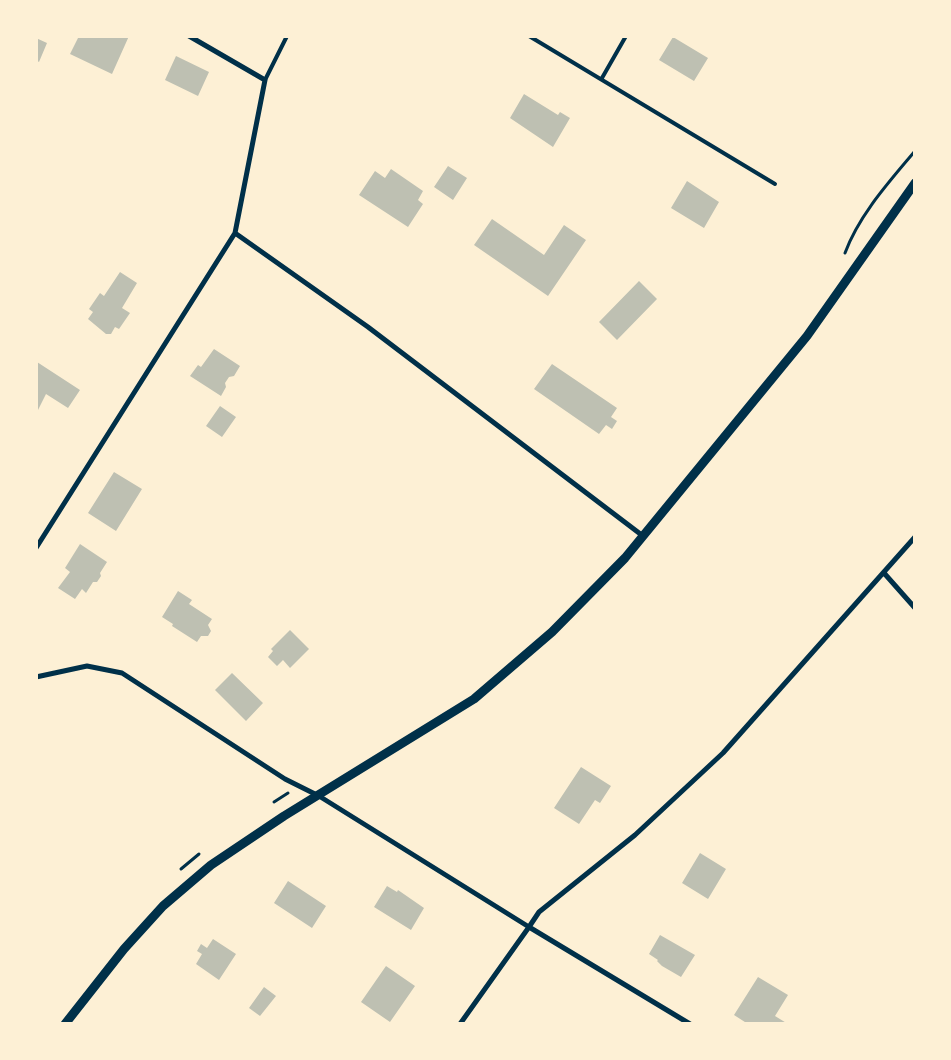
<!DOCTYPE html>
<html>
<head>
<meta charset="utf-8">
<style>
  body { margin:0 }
  #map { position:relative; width:951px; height:1060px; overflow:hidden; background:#fdf0d5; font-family:Literata,serif }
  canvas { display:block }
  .frame { position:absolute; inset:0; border:38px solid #fdf0d5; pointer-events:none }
</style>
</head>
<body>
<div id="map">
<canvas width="951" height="1060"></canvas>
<div class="frame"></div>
</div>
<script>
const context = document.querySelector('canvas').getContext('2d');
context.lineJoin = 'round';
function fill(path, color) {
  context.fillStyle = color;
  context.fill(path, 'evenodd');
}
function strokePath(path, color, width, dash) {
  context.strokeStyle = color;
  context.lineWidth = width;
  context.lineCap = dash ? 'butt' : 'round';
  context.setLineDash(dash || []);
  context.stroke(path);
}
fill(new Path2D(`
  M 79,36 L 129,36 L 112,74 L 70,54 Z
  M 673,37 L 708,58 L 694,81 L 659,60 Z
  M 36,38 L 47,43 L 39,62 L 36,60 Z
  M 176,56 L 209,72 L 198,96 L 165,80 Z
  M 524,94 L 558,115 L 560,112 L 570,118 L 553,147 L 510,118 Z
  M 448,166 L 467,178 L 453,200 L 434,187 Z
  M 391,169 L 423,191 L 418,200 L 423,204 L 408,227 L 359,195 L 375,171 L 385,178 Z
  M 687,181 L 719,202 L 704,228 L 671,208 Z
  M 492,219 L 544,255 L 564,225 L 586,240 L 548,296 L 474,245 Z
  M 120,272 L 137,283 L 122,308 L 130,313 L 119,329 L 115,327 L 111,334 L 106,334 L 88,319 L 93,312 L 89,309 L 100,293 L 104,296 Z
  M 639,281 L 657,299 L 617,340 L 599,322 Z
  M 214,349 L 240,366 L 234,376 L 229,377 L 225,383 L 226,387 L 221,396 L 190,376 L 198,365 L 201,367 Z
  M 37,362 L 80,390 L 68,408 L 46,394 L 36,414 Z
  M 552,364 L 617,408 L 611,417 L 617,421 L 612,429 L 606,425 L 599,434 L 534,389 Z
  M 220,406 L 236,417 L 222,437 L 206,426 Z
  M 114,472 L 142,489 L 116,531 L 88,513 Z
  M 80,544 L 107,562 L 100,573 L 101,576 L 97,582 L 93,582 L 86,593 L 82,589 L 75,599 L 58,588 L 70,572 L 65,568 Z
  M 178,591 L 192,600 L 189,604 L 212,619 L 208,625 L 211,631 L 208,636 L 201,636 L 197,642 L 172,626 L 173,624 L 162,617 Z
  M 290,630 L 309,649 L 290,668 L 283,660 L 277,666 L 268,657 L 273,651 L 271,649 Z
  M 232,673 L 263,703 L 246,721 L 215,690 Z
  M 581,767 L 611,786 L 600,803 L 595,800 L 579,824 L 554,808 Z
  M 700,853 L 726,869 L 708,899 L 682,883 Z
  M 288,881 L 326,906 L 312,928 L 274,903 Z
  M 387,886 L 397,892 L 398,890 L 424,908 L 411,930 L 374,907 Z
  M 660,935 L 695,955 L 681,977 L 662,966 L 657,961 L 658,960 L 649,954 Z
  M 213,939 L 236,954 L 219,980 L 196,964 L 202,954 L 197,951 L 201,944 L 207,948 Z
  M 386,966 L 415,986 L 390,1022 L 361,1002 Z
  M 758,977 L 788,995 L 775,1016 L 788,1024 L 748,1024 L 734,1015 Z
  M 264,987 L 276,996 L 260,1016 L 249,1008 Z`), '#bec0b2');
strokePath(new Path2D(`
  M 845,253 C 859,215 889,182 915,151
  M 274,802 L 288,793
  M 181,869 L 199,854`), '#003049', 3);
strokePath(new Path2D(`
  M 529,36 L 775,184
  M 602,78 L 626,36
  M 265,80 L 287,36`), '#003049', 4);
strokePath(new Path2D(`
  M 235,233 L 368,327 L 643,536
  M 36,548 L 235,233 L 265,80 L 189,36
  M 884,573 L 915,608
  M 36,677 L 87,666 L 122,673 L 285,779 L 319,796 L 529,927 L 539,912 L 635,835 L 723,753 L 915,537
  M 460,1024 L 529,927 L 690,1024`), '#003049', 5);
strokePath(new Path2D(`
  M 65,1024 L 124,949 L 163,906 L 211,865 L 284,816 L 474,699 L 552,632 L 625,558 L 807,336 L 915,183`), '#003049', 9);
</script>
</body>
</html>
